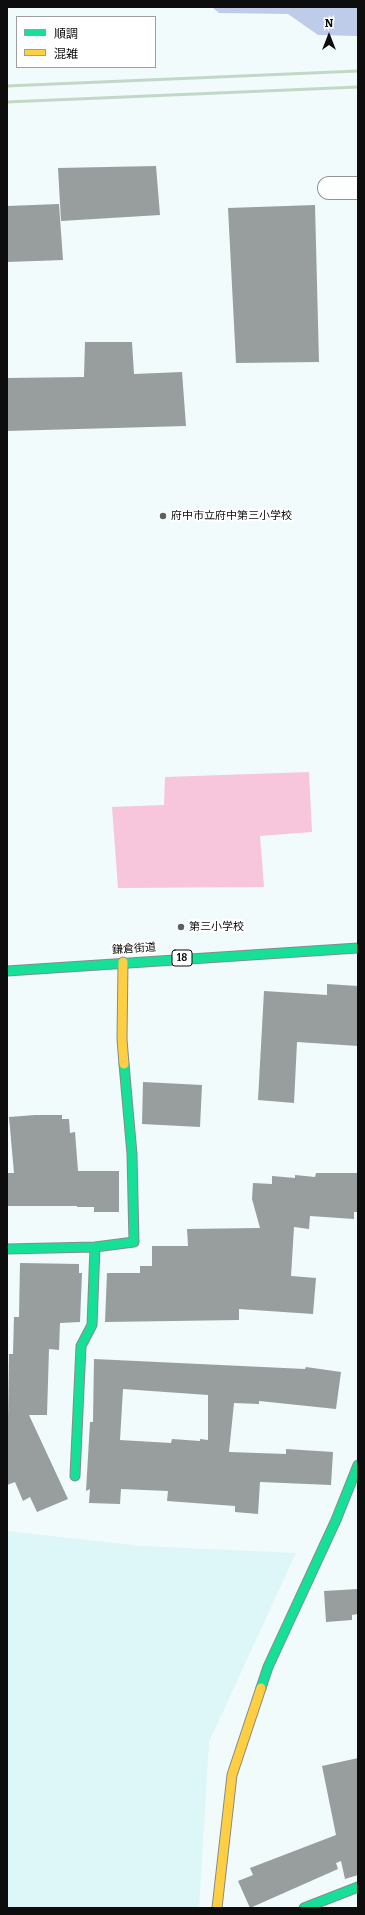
<!DOCTYPE html>
<html>
<head>
<meta charset="utf-8">
<style>
  body { margin:0 }
  #map { position:relative; width:365px; height:1915px; overflow:hidden; background:#f1fbfb; font-family:Bitter,"Noto Sans JP",serif }
  canvas { display:block }
  .frame { position:absolute; inset:0; border:8px solid #0d0d0d; pointer-events:none }
  .legend { position:absolute; left:16px; top:16px; width:140px; height:52px; box-sizing:border-box; background:#fff; border:1px solid #9e9e9e; margin:0; padding:5px 7px; list-style:none; font-size:12px; color:#0d0d0d }
  .legend li { display:flex; align-items:center; gap:8px; height:20px }
  .legend b { width:20px; border:1px solid #9e9e9e }
  .north { position:absolute; left:309px; top:16px; width:40px; height:40px; -webkit-text-stroke:3px #fff; paint-order:stroke; rotate:0deg; font-size:11px; font-weight:700; line-height:16px; text-align:center; color:#0d0d0d }
  .north::after { content:''; display:block; margin:auto; width:14px; height:18px; background:#0d0d0d; clip-path:polygon(50% 0,100% 100%,50% 72%,0 100%) }
</style>
</head>
<body>
<div id="map">
<canvas width="365" height="1915"></canvas>
<div class="frame"></div>
<ul class="legend">
<li><b style="height:5px;background:#16e098"></b>順調</li>
<li><b style="height:5px;background:#ffcf43"></b>混雑</li>
</ul>
<div class="north">N</div>
</div>
<script>
const context = document.querySelector('canvas').getContext('2d');
context.lineJoin = 'round';
function fill(path, color) {
  context.fillStyle = color;
  context.fill(path, 'evenodd');
}
function strokePath(path, color, width, dash) {
  context.strokeStyle = color;
  context.lineWidth = width;
  context.lineCap = dash ? 'butt' : 'round';
  context.setLineDash(dash || []);
  context.stroke(path);
}
function drawText(font, color, halo, rows, align = 'center') {
  context.font = font + ' Bitter,"Noto Sans JP",serif';
  context.lineWidth = 4;
  context.setLineDash([]);
  context.textBaseline = 'middle';
  context.strokeStyle = halo;
  context.fillStyle = color;
  for (const [text, x, y, turn = 0] of rows) {
    context.save();
    context.translate(x, y);
    context.rotate((+turn || 0) * Math.PI / 180);
    context.textAlign = isNaN(turn) ? turn : align;
    if (halo) context.strokeText(text, 0, 0);
    context.fillText(text, 0, 0);
    context.restore();
  }
}
fill(new Path2D(`
  M 7,1531 L 141,1546 L 296,1553 L 209,1742 L 199,1908 L 7,1908 Z`), '#ddf6f8');
fill(new Path2D(`
  M 212,7 L 358,7 L 358,36 L 318,35 L 288,14 L 219,13 Z`), '#beccea');
fill(new Path2D(`
  M 309,772 L 312,832 L 260,836 L 264,887 L 118,888 L 112,807 L 164,805 L 165,777 Z`), '#f7c6dc');
fill(new Path2D(`
  M 156,166 L 160,215 L 61,221 L 58,168 Z
  M 59,204 L 63,260 L 7,262 L 7,206 Z
  M 315,205 L 319,362 L 236,363 L 228,208 Z
  M 85,342 L 132,342 L 134,374 L 182,372 L 186,426 L 7,431 L 7,378 L 84,377 Z
  M 327,984 L 358,986 L 358,1046 L 297,1042 L 294,1103 L 258,1100 L 264,991 L 327,995 Z
  M 143,1082 L 202,1085 L 200,1127 L 142,1124 Z
  M 35,1115 L 62,1115 L 62,1119 L 69,1119 L 70,1133 L 75,1132 L 78,1171 L 119,1171 L 119,1212 L 94,1212 L 94,1207 L 77,1207 L 77,1206 L 7,1206 L 7,1173 L 14,1173 L 9,1117 Z
  M 316,1173 L 358,1173 L 358,1212 L 354,1212 L 354,1219 L 310,1216 L 309,1229 L 294,1227 L 291,1276 L 316,1278 L 313,1314 L 239,1309 L 239,1320 L 105,1322 L 107,1273 L 140,1273 L 140,1266 L 152,1266 L 152,1246 L 188,1246 L 187,1229 L 260,1228 L 252,1199 L 253,1183 L 272,1184 L 272,1176 L 295,1178 L 295,1175 L 315,1177 Z
  M 20,1263 L 79,1264 L 79,1273 L 82,1273 L 80,1322 L 60,1323 L 59,1350 L 49,1349 L 47,1415 L 29,1415 L 68,1499 L 37,1512 L 30,1497 L 23,1501 L 15,1482 L 7,1485 L 9,1354 L 13,1354 L 14,1317 L 19,1317 Z
  M 94,1359 L 305,1369 L 306,1367 L 341,1372 L 336,1409 L 259,1401 L 259,1404 L 234,1403 L 229,1452 L 286,1454 L 286,1449 L 333,1452 L 331,1485 L 260,1482 L 258,1514 L 235,1512 L 235,1506 L 167,1501 L 168,1491 L 121,1489 L 120,1504 L 89,1503 L 90,1489 L 86,1491 L 90,1422 L 93,1422 ZM 123,1389 L 208,1395 L 208,1440 L 200,1439 L 200,1441 L 172,1439 L 171,1443 L 120,1440 Z
  M 358,1589 L 358,1614 L 352,1615 L 352,1620 L 326,1622 L 324,1591 Z
  M 358,1758 L 358,1875 L 345,1879 L 341,1861 L 336,1863 L 338,1869 L 250,1908 L 238,1881 L 253,1875 L 250,1868 L 336,1835 L 322,1766 Z`), '#979e9d');
const street = new Path2D(`
  M 329,188 L 358,188`);
const fast = new Path2D(`
  M 7,971 L 358,948
  M 7,1249 L 95,1247 L 134,1242 L 132,1154 L 124,1064
  M 75,1476 L 81,1346 L 92,1325 L 95,1247
  M 261,1688 L 268,1667 L 336,1520 L 358,1465
  M 304,1908 L 358,1887`);
const slow = new Path2D(`
  M 123,962 L 122,1039 L 124,1064
  M 217,1908 L 232,1775 L 261,1688`);
strokePath(street, '#909494', 24);
strokePath(fast, '#868b8b', 11);
strokePath(slow, '#868b8b', 11);
strokePath(street, '#fdfefe', 22);
strokePath(fast, '#16e098', 9);
strokePath(slow, '#ffcf43', 9);
strokePath(new Path2D(`
  M 7,86 L 358,71
  M 7,102 L 358,87`), '#c2d8c7', 3);
for (const [x, y, r, color] of [
  [163,516,4,"#5d6060"],
  [181,927,4,"#5d6060"]
]) {
  const dot = new Path2D();
  dot.arc(x, y, r, 0, 2 * Math.PI);
  context.fillStyle = color;
  context.fill(dot);
  strokePath(dot, '#fff', 1.5);
}
for (const [x, y, w] of [
  [182,958,20]
]) {
  const box = new Path2D();
  box.roundRect(x - w / 2, y - 8, w, 16, 3);
  context.fillStyle = '#fff';
  context.fill(box);
  strokePath(box, '#0d0d0d', 1);
}
drawText('bold 10px', '#0d0d0d', null, [
  ["18",182,958]
]);
drawText('11px', '#0d0d0d', '#fff', [
  ["府中市立府中第三小学校",171,516],
  ["第三小学校",189,927]
], 'left');
drawText('11px', '#0d0d0d', '#fff', [
  ["鎌倉街道",134,949,-4]
]);
</script>
</body>
</html>
